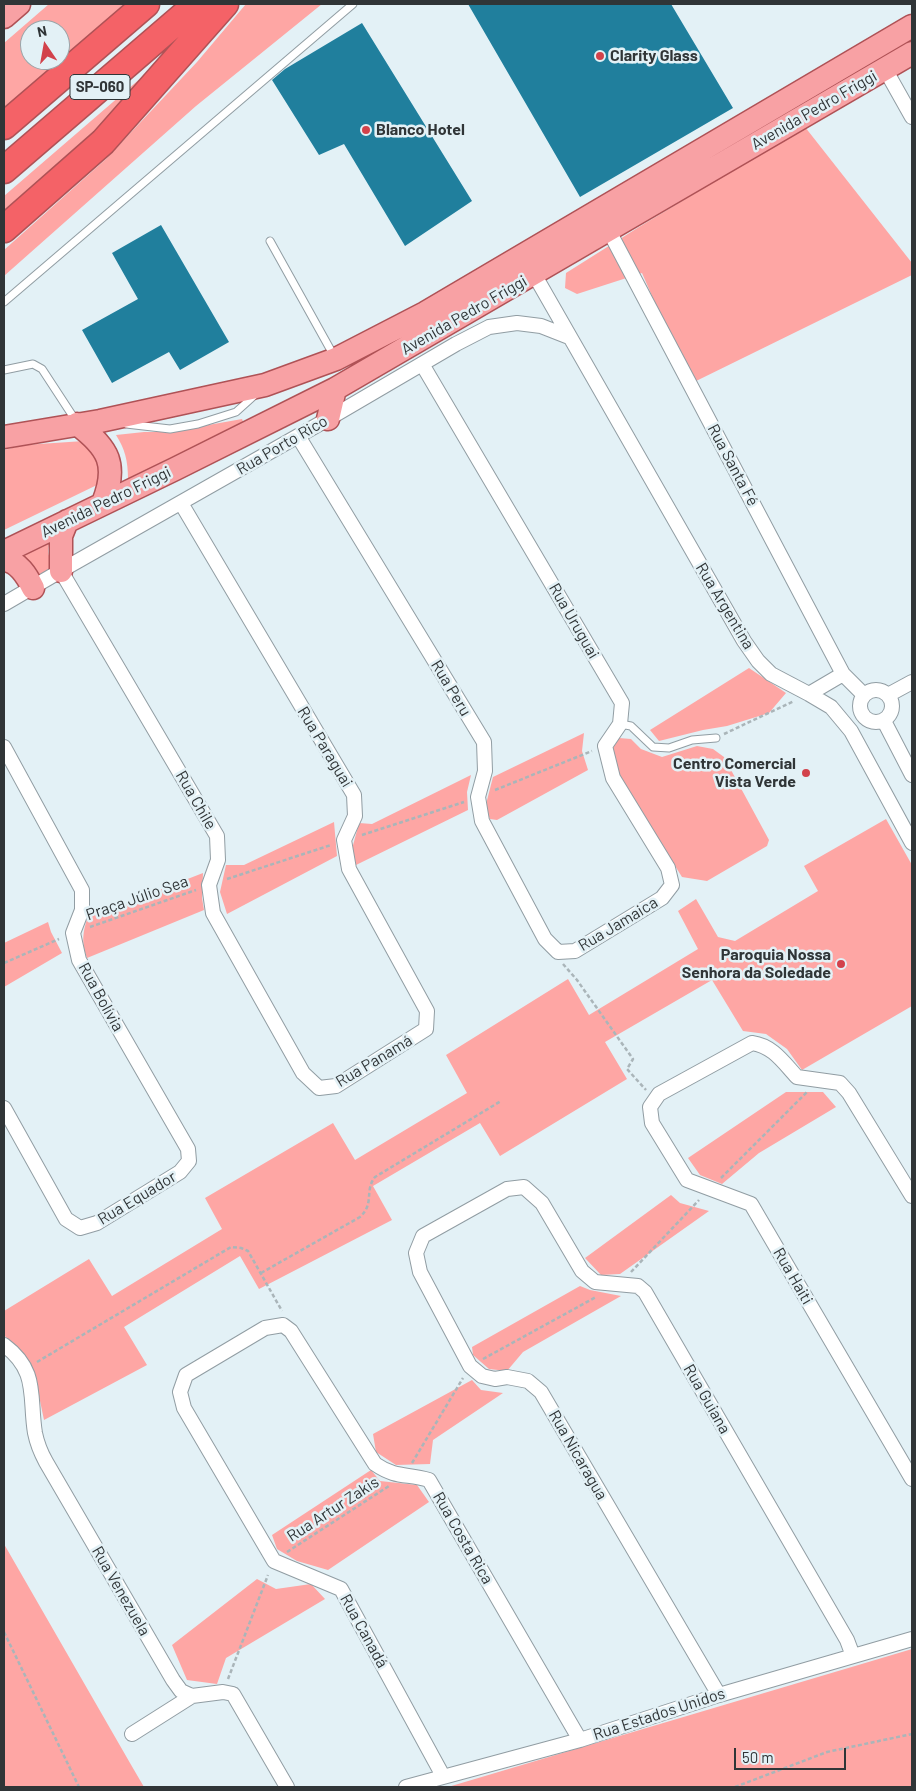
<!DOCTYPE html>
<html>
<head>
<meta charset="utf-8">
<style>
  body { margin:0 }
  #map { position:relative; width:916px; height:1791px; overflow:hidden; background:#e3f1f6; font-family:Barlow,sans-serif }
  canvas { display:block }
  .frame { position:absolute; inset:0; border:5px solid #303537; pointer-events:none }
  .north { position:absolute; left:20px; top:20px; width:50px; height:50px; box-sizing:border-box; background:#e3f1f6; border:1px solid #9ba6aa; border-radius:50%; rotate:348deg; font-size:14px; font-weight:700; line-height:20px; text-align:center; color:#303537 }
  .north::after { content:''; display:block; margin:auto; width:18px; height:22px; background:#d2424b; clip-path:polygon(50% 0,100% 100%,50% 72%,0 100%) }
  .scale { position:absolute; left:734px; top:1748px; width:112px; height:22px; box-sizing:border-box; border:2px solid #303537; border-top:0; padding-left:6px; font-size:15px; line-height:18px; white-space:nowrap; color:#303537; -webkit-text-stroke:4px #e3f1f6; paint-order:stroke }
</style>
</head>
<body>
<div id="map">
<canvas width="916" height="1791"></canvas>
<div class="frame"></div>
<div class="north">N</div>
<div class="scale">50 m</div>
</div>
<script>
const context = document.querySelector('canvas').getContext('2d');
context.lineJoin = 'round';
function fill(path, color) {
  context.fillStyle = color;
  context.fill(path, 'evenodd');
}
function strokePath(path, color, width, dash) {
  context.strokeStyle = color;
  context.lineWidth = width;
  context.lineCap = dash ? 'butt' : 'round';
  context.setLineDash(dash || []);
  context.stroke(path);
}
function drawText(font, color, halo, rows, align = 'center') {
  context.font = font + ' Barlow,sans-serif';
  context.lineWidth = 5;
  context.setLineDash([]);
  context.textBaseline = 'middle';
  context.strokeStyle = halo;
  context.fillStyle = color;
  for (const [text, x, y, turn = 0] of rows) {
    context.save();
    context.translate(x, y);
    context.rotate((+turn || 0) * Math.PI / 180);
    context.textAlign = isNaN(turn) ? turn : align;
    if (halo) context.strokeText(text, 0, 0);
    context.fillText(text, 0, 0);
    context.restore();
  }
}
fill(new Path2D(`
  M 49,4 L 126,4 L 4,108 L 4,43 ZM 30,30 L 60,30 L 60,60 L 30,60 Z
  M 246,4 L 322,4 L 196,106 L 4,276 L 4,250 L 106,159 L 197,62 Z
  M 164,58 L 104,131 L 4,218 L 4,196 Z
  M 805,127 L 912,263 L 912,275 L 690,384 L 642,273 L 577,294 L 565,288 L 566,273 L 639,227 Z
  M 242,419 L 244,424 L 128,479 C 128,461 125,449 116,435 L 144,432 L 169,432 Z
  M 84,441 L 101,460 L 99,484 L 4,530 L 4,450 L 24,445 Z
  M 50,542 C 46,552 48,558 57,565 L 40,576 L 36,569 L 19,558 Z
  M 749,668 L 786,693 L 769,713 L 727,726 L 703,730 L 659,741 L 650,730 Z
  M 584,733 L 582,751 L 588,770 L 497,820 L 490,819 L 485,808 L 493,777 Z
  M 619,738 L 631,739 L 641,749 L 662,757 L 697,746 L 713,749 L 724,757 L 769,840 L 767,846 L 707,881 L 682,877 L 615,770 L 611,750 Z
  M 471,775 L 467,792 L 468,810 L 356,865 L 352,849 L 359,823 L 372,824 Z
  M 886,819 L 912,865 L 912,1006 L 802,1070 L 787,1049 L 766,1034 L 743,1031 L 712,980 L 605,1042 L 627,1079 L 500,1156 L 480,1123 L 373,1186 L 392,1220 L 259,1289 L 240,1256 L 124,1327 L 147,1365 L 44,1420 L 35,1377 L 12,1344 L 4,1335 L 4,1311 L 89,1259 L 112,1296 L 222,1229 L 205,1198 L 333,1123 L 355,1160 L 467,1093 L 446,1055 L 568,979 L 589,1015 L 698,949 L 678,911 L 696,899 L 718,937 L 735,941 L 818,891 L 804,866 Z
  M 334,822 L 337,856 L 227,914 L 220,892 L 226,865 L 244,865 Z
  M 203,873 L 202,898 L 204,910 L 87,958 C 80,939 84,927 91,908 L 105,911 Z
  M 48,922 L 51,932 L 62,953 L 4,987 L 4,943 Z
  M 786,1092 L 823,1092 L 836,1107 L 759,1153 L 722,1184 L 700,1175 L 688,1158 Z
  M 671,1195 L 680,1203 L 709,1211 L 620,1274 L 601,1275 L 585,1258 Z
  M 580,1286 L 590,1290 L 621,1296 L 523,1352 L 507,1371 L 489,1369 L 473,1355 L 472,1347 Z
  M 472,1380 L 481,1390 L 503,1393 L 433,1440 L 430,1464 L 396,1465 L 376,1452 L 373,1434 Z
  M 371,1470 L 380,1481 L 417,1485 L 429,1502 L 328,1570 L 297,1561 L 277,1549 L 272,1535 Z
  M 4,1544 L 130,1763 L 144,1787 L 4,1787 Z
  M 257,1579 L 276,1589 L 311,1584 L 325,1599 L 226,1658 L 217,1684 L 187,1680 L 172,1645 Z
  M 912,1649 L 912,1787 L 448,1787 L 855,1666 Z`), '#fea6a4');
fill(new Path2D(`
  M 468,4 L 671,4 L 733,108 L 580,197 Z
  M 362,23 L 472,201 L 405,246 L 344,144 L 319,155 L 272,80 L 285,69 Z
  M 161,225 L 229,342 L 180,370 L 169,352 L 112,383 L 82,330 L 138,299 L 112,253 Z`), '#207f9d');
const lane = new Path2D(`
  M 270,241 L 334,356
  M 4,302 L 353,4
  M 4,370 L 33,364 L 42,369 L 76,421
  M 126,424 L 170,429 L 198,424 L 236,412 L 256,394
  M 620,724 L 631,726 L 653,747 L 669,748 L 692,740 L 716,738`);
const street = new Path2D(`
  M 885,69 L 912,117
  M 609,231 L 843,674 L 864,695
  M 534,274 L 744,641 L 758,661 L 771,674 L 809,694 L 831,707 L 851,731 L 912,843
  M 298,436 L 484,742 L 485,771 L 478,797 L 482,821 L 545,939 L 558,952 L 575,951 L 662,898 L 672,885 L 668,868 L 613,778 L 605,746 L 620,724 L 622,703 L 422,364
  M 61,571 L 217,836 L 218,860 L 209,885 L 213,913 L 303,1073 L 319,1088 L 336,1086 L 426,1029 L 427,1011 L 349,869 L 344,840 L 355,816 L 354,795 L 181,503
  M 4,604 L 69,566 L 328,419 L 456,344 L 489,327 L 517,323 L 541,326 L 569,337
  M860 706a16 16 0 1 1 32 0a16 16 0 1 1-32 0Z
  M 809,694 L 843,674
  M 888,695 L 912,682
  M 884,721 L 912,775
  M 4,747 L 82,890 L 82,910 L 73,933 L 79,960 L 188,1149 L 189,1161 L 180,1172 L 97,1223 L 80,1228 L 66,1219 L 4,1108
  M 912,1196 L 849,1093 L 840,1083 L 797,1077 C 783,1062 773,1046 752,1043 L 659,1094 L 650,1107 L 652,1123 L 687,1180 L 751,1204 L 912,1479
  M 4,1345 C 39,1371 29,1397 35,1433 C 37,1443 41,1453 46,1462 L 173,1680 L 181,1691 L 192,1696 L 223,1692 L 233,1694 L 287,1787
  M 719,1695 L 541,1392 L 528,1381 L 507,1377 L 495,1379 L 482,1376 L 470,1366 L 420,1272 L 416,1253 L 423,1236 L 507,1189 L 524,1187 L 542,1203 L 582,1271 L 595,1282 L 638,1286 L 645,1292 L 847,1640 L 853,1656
  M 132,1734 L 192,1696
  M 443,1776 L 341,1589 L 274,1561 L 184,1408 L 180,1392 L 186,1375 L 265,1328 L 283,1325 L 291,1331 L 375,1464 C 397,1479 407,1473 429,1480 L 580,1740
  M 406,1787 L 580,1740 L 719,1695 L 912,1639`);
const primary = new Path2D(`
  M 4,17 L 19,4
  M 328,419 L 335,389
  M 77,424 C 109,448 118,465 103,503
  M 4,437 L 100,421 L 265,385 L 336,359 L 425,313 L 912,26
  M 4,552 L 175,469 L 335,389 L 912,53
  M 4,560 C 18,561 27,576 33,588
  M 61,571 L 61,536 L 67,521`);
const highway = new Path2D(`
  M 4,126 L 146,4
  M 4,170 L 197,4
  M 4,229 L 103,142 L 225,4`);
strokePath(lane, '#919da3', 9);
strokePath(street, '#919da3', 16);
strokePath(primary, '#af5256', 25);
strokePath(highway, '#af5256', 29);
strokePath(new Path2D(`
  M 724,734 L 794,701
  M 495,790 L 592,751
  M 362,835 L 464,802
  M 227,879 L 331,845
  M 90,927 L 196,890
  M 4,963 L 59,939
  M 563,964 L 577,980 L 633,1059 L 627,1069 L 646,1090
  M 721,1178 L 807,1092
  M 631,1272 L 699,1200
  M 261,1273 L 360,1217 C 375,1203 364,1191 375,1177 L 501,1101
  M 483,1359 L 596,1297
  M 37,1362 L 231,1247 L 241,1248 L 248,1251 L 282,1311
  M 412,1463 L 463,1378
  M 287,1552 L 389,1486
  M 4,1632 L 79,1787
  M 228,1679 L 268,1575
  M 735,1787 L 827,1752 L 912,1734`), '#aab5b9', 2.5, [4, 2.5]);
strokePath(lane, '#fff', 7);
strokePath(street, '#fff', 14);
strokePath(primary, '#f8a1a4', 22);
strokePath(highway, '#f46267', 26);
for (const [x, y, r, color] of [
  [600,56,5,"#d2424b"],
  [366,130,5,"#d2424b"],
  [806,773,5,"#d2424b"],
  [841,964,5,"#d2424b"]
]) {
  const dot = new Path2D();
  dot.arc(x, y, r, 0, 2 * Math.PI);
  context.fillStyle = color;
  context.fill(dot);
  strokePath(dot, '#e3f1f6', 2);
}
for (const [x, y, w] of [
  [100,87,60]
]) {
  const box = new Path2D();
  box.roundRect(x - w / 2, y - 12.5, w, 25, 4);
  context.fillStyle = '#e3f1f6';
  context.fill(box);
  strokePath(box, '#303537', 1);
}
drawText('bold 15px', '#303537', null, [
  ["SP-060",100,87]
]);
drawText('bold 16px', '#303537', '#e3f1f6', [
  ["Clarity Glass",610,56],
  ["Blanco Hotel",376,130],
  ["Centro Comercial",796,764,"right"],
  ["Vista Verde",796,782,"right"],
  ["Paroquia Nossa",831,955,"right"],
  ["Senhora da Soledade",831,973,"right"]
], 'left');
drawText('16px', '#303537', '#e3f1f6', [
  ["Avenida Pedro Friggi",814,110,-30],
  ["Avenida Pedro Friggi",464,315,-30],
  ["Rua Porto Rico",282,445,-30],
  ["Rua Santa Fé",733,465,62],
  ["Avenida Pedro Friggi",106,502,-26],
  ["Rua Argentina",725,606,59],
  ["Rua Uruguai",574,621,60],
  ["Rua Peru",451,688,59],
  ["Rua Paraguai",325,747,59],
  ["Rua Chile",196,800,60],
  ["Praça Júlio Sea",137,898,-19],
  ["Rua Jamaica",618,924,-31],
  ["Rua Bolívia",101,997,61],
  ["Rua Panamá",374,1061,-31],
  ["Rua Equador",137,1198,-31],
  ["Rua Haiti",793,1276,60],
  ["Rua Guiana",707,1399,60],
  ["Rua Nicaragua",578,1455,60],
  ["Rua Artur Zakis",333,1509,-33],
  ["Rua Costa Rica",463,1538,60],
  ["Rua Venezuela",121,1591,60],
  ["Rua Canadá",364,1631,61],
  ["Rua Estados Unidos",659,1714,-18]
]);
</script>
</body>
</html>
